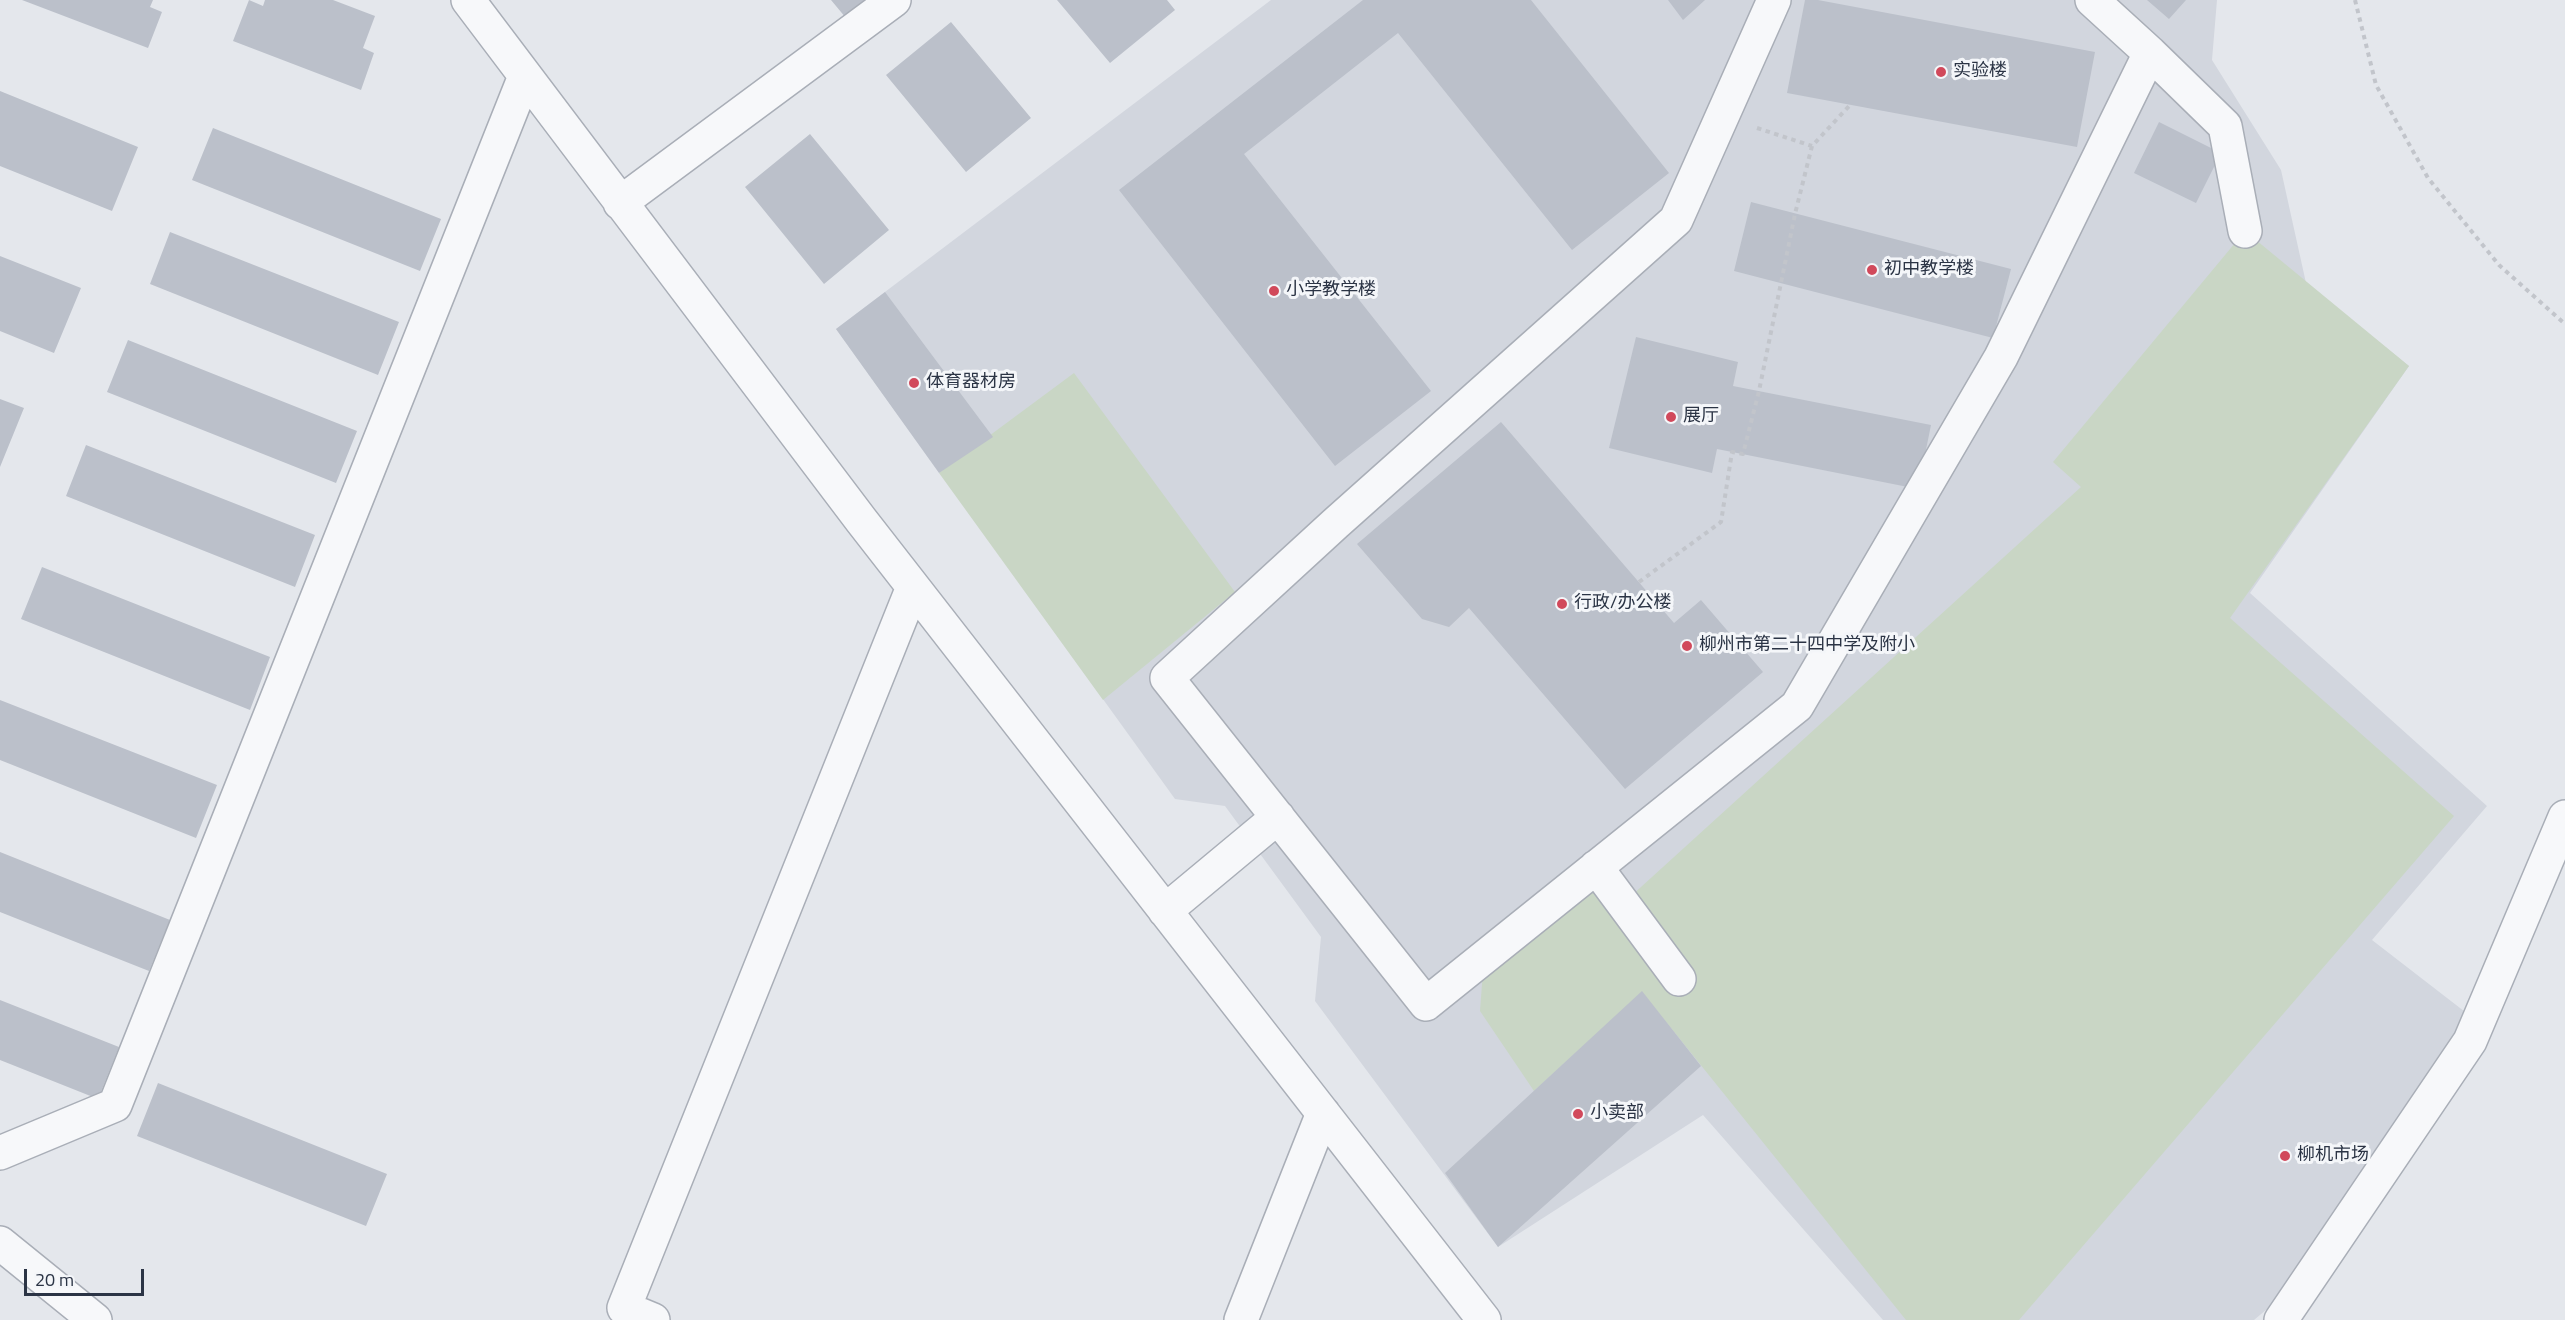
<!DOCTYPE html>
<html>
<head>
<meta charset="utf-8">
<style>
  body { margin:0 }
  #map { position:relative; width:2565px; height:1320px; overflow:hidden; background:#e4e7ec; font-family:"Titillium Web",sans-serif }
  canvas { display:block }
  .scale { position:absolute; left:24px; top:1269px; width:120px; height:27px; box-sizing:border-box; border:3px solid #2b3445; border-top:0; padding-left:8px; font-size:18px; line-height:21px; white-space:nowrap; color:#2b3445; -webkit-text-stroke:4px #f4f6f9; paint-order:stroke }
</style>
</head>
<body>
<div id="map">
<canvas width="2565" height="1320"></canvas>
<div class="scale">20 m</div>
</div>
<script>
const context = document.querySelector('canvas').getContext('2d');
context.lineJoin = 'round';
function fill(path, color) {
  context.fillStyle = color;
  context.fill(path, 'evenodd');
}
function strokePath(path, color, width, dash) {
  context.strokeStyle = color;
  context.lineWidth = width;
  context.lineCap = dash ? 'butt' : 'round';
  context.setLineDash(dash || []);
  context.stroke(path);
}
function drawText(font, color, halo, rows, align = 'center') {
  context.font = font + ' "Titillium Web","Noto Sans SC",sans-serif';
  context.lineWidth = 6;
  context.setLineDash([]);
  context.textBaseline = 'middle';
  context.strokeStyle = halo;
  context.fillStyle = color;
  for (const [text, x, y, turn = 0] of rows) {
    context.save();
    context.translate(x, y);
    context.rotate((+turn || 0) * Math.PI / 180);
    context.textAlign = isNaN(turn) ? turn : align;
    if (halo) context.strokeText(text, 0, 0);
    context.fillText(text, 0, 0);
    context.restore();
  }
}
fill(new Path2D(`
  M 1271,0 L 2217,0 L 2212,60 L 2281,170 L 2306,283 L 2409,366 L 2250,593 L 2487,806 L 2372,940 L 2482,1025 L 2312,1271 L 2254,1320 L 1883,1320 L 1703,1115 L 1498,1247 L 1315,1001 L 1321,937 L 1225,806 L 1175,799 L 836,329 Z`), '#d2d6de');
fill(new Path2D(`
  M 2245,231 L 2409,366 L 2230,618 L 2454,816 L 2019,1320 L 1906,1320 L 1642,992 L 1534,1091 L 1480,1011 L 1483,971 L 1594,879 L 1619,907 L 2081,487 L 2053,462 Z
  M 1074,373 L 1235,592 L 1103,700 L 939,473 Z`), '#c9d6c5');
fill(new Path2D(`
  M 22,0 L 153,0 L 150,7 L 162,12 L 148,48 Z
  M 249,0 L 263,6 L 265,0 L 333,0 L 375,16 L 363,48 L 374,53 L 361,90 L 233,41 Z
  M 831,0 L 868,0 L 846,18 Z
  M 1057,0 L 1167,0 L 1175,10 L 1110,63 Z
  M 1363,0 L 1531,0 L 1669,173 L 1572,250 L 1398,33 L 1244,154 L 1431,391 L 1335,466 L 1119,190 Z
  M 1668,0 L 1705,0 L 1683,20 Z
  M 1805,0 L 1818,0 L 2095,52 L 2077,147 L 1787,93 Z
  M 2147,0 L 2186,0 L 2169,19 Z
  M 951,22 L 1031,118 L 966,172 L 886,75 Z
  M 0,91 L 138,147 L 112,211 L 0,166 Z
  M 2159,122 L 2221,153 L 2196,203 L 2134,173 Z
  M 213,128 L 441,219 L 420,271 L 192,180 Z
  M 810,134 L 889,230 L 824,284 L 745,187 Z
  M 1751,202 L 2011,269 L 1993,338 L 1734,271 Z
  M 170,232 L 399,322 L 378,375 L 150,284 Z
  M 0,256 L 81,288 L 54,353 L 0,331 Z
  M 885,292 L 993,437 L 939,473 L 836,329 Z
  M 1636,337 L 1738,362 L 1733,386 L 1931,425 L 1918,489 L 1717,449 L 1712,473 L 1609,448 Z
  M 128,340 L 357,431 L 336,483 L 107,392 Z
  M 0,399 L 24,408 L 0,467 Z
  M 1501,422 L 1674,623 L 1701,600 L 1763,672 L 1625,789 L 1469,608 L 1449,627 L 1422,619 L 1357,544 Z
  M 86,445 L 315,535 L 295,587 L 66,496 Z
  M 42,567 L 270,657 L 250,710 L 21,619 Z
  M 0,700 L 217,785 L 196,838 L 0,760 Z
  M 0,852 L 170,920 L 149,971 L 0,912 Z
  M 1642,991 L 1701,1066 L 1498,1247 L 1445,1173 Z
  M 0,1000 L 119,1047 L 98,1099 L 0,1060 Z
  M 158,1083 L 387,1174 L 366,1226 L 137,1136 Z`), '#bbc0ca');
const minor = new Path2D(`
  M 468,0 L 861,520 L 1484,1320
  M 1774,0 L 1676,220 L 1336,523 L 1167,678 L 1426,1004 L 1797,706 L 2001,357 L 2150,53 L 2092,0
  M 2150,53 L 2225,126 L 2245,231
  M 620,203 L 894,0
  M 1596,867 L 1679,979
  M 1165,911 L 1278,817
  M 0,1153 L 115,1105 L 525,76
  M 0,1243 L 95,1320
  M 653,1320 L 624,1308 L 913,587
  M 1241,1320 L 1323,1113
  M 2281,1320 L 2470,1041 L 2565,817`);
strokePath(minor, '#a9aeb7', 36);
strokePath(new Path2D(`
  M 2355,0 L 2376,85 L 2428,178 L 2499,265 L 2565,324
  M 1757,128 L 1812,146
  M 1639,582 L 1721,522 L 1732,452 L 1743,454 L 1759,391 L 1795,214 L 1812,146 L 1850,105`), '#c2c5cb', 4, [4.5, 4.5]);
strokePath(minor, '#f7f8fa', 33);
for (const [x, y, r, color] of [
  [1941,72,6,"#d1495b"],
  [1872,270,6,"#d1495b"],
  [1274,291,6,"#d1495b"],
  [914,383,6,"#d1495b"],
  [1671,417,6,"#d1495b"],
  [1562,604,6,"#d1495b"],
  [1687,646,6,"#d1495b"],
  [1578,1114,6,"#d1495b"],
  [2285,1156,6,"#d1495b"]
]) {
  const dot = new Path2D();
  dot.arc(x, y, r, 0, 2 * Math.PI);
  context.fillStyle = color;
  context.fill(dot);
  strokePath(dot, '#f4f6f9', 2);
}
drawText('18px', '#2b3445', '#f4f6f9', [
  ["实验楼",1953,72],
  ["初中教学楼",1884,270],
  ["小学教学楼",1286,291],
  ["体育器材房",926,383],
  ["展厅",1683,417],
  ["行政/办公楼",1574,604],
  ["柳州市第二十四中学及附小",1699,646],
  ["小卖部",1590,1114],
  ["柳机市场",2297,1156]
], 'left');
</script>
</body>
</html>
